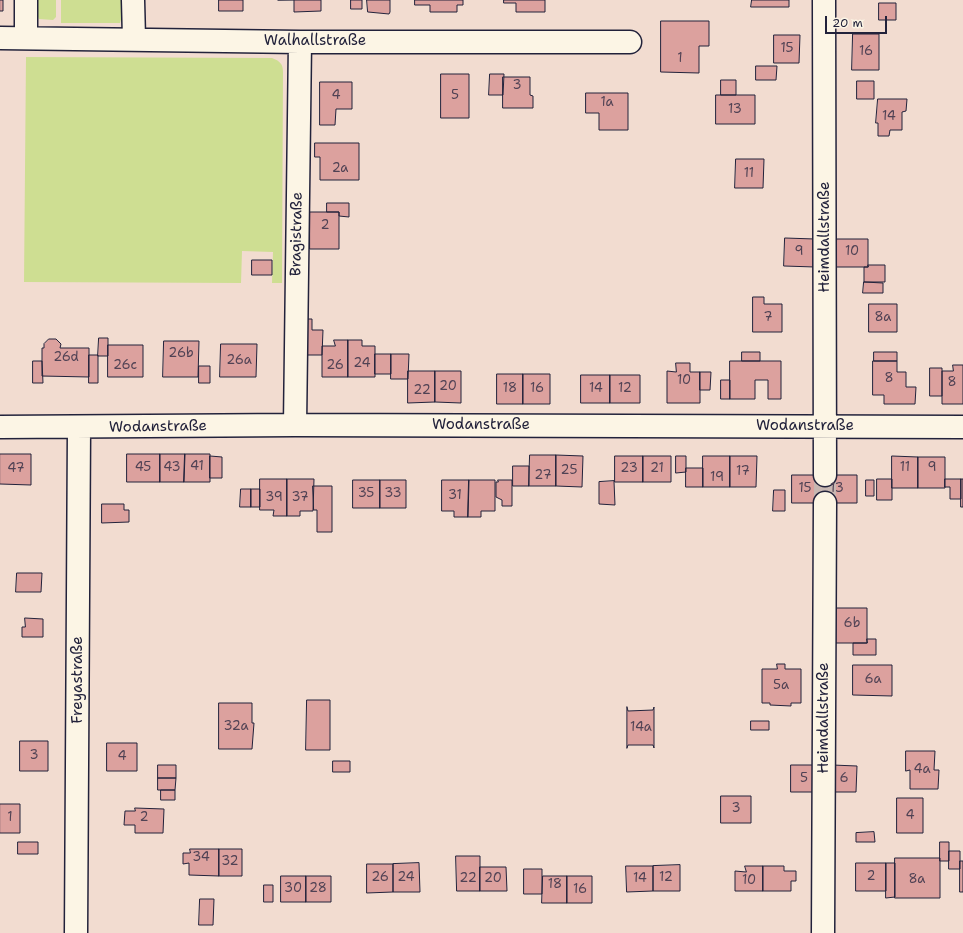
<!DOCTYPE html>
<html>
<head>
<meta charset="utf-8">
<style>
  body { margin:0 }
  #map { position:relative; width:963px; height:933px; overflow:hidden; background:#f2dcd0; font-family:"Shantell Sans",sans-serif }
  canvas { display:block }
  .scale { position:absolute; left:825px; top:16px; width:62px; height:18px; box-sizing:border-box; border:2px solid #22223b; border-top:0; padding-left:5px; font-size:12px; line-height:14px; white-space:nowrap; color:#22223b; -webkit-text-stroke:3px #fcf5e5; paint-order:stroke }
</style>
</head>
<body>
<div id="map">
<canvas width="963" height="933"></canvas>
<div class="scale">20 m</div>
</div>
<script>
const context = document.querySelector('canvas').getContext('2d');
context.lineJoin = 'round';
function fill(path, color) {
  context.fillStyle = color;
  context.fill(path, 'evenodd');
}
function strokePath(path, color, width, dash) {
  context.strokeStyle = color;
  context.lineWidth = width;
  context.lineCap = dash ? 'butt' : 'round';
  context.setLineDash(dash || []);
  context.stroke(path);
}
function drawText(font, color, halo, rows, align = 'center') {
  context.font = font + ' "Shantell Sans",sans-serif';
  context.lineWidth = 3;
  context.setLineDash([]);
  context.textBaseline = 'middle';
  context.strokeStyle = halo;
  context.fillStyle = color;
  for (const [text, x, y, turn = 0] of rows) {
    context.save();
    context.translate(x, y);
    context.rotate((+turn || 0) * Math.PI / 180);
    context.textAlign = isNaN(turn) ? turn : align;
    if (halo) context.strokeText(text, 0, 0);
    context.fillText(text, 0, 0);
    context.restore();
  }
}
fill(new Path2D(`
  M 37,0 L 56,0 L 56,17 L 53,20 L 39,19 L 37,14 Z
  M 61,0 L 123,0 L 123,13 L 120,23 L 61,23 Z
  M 26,57 L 272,58 C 280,61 283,64 283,72 L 282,283 L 272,283 L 273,252 L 242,251 L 241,283 L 24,282 Z`), '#cede92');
const building = new Path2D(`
  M 0,0 L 3,0 L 3,11 L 0,11 Z
  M 219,0 L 243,0 L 243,11 L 219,11 Z
  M 278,0 L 321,0 L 321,11 L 294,12 L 294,0 Z
  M 351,0 L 362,0 L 362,9 L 351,9 Z
  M 367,0 L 390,0 L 390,12 L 389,14 L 368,12 Z
  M 415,0 L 463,0 L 463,5 L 457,5 L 457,12 L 430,12 L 430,5 L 415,5 Z
  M 504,0 L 545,0 L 545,12 L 516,12 L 516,3 L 504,3 Z
  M 752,0 L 789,0 L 789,7 L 751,7 Z
  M 879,3 L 896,3 L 896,20 L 879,20 Z
  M 661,21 L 709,21 L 709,46 L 699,46 L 699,73 L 661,72 Z
  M 853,34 L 879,34 L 879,70 L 852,70 Z
  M 774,35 L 800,35 L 799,63 L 774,63 Z
  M 756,66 L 777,66 L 776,80 L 756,80 Z
  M 441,74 L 469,74 L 469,118 L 441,118 Z
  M 490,74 L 504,74 L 503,95 L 489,95 Z
  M 503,77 L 530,77 L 530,95 L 533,96 L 533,108 L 503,108 Z
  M 721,80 L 736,80 L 736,95 L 721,95 Z
  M 857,81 L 874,81 L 874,99 L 857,99 Z
  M 320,82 L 352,82 L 352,109 L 336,109 L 335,125 L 320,125 Z
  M 586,93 L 628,93 L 628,130 L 599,130 L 599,113 L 586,113 Z
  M 716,95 L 755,95 L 755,124 L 716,124 Z
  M 878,99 L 907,99 L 906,111 L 902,112 L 902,130 L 890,130 L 889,136 L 878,136 L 878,123 L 876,123 Z
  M 315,143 L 359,143 L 359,180 L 320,180 L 320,157 L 315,157 Z
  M 736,159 L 764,159 L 763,188 L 735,188 Z
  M 327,203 L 349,203 L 349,217 L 339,216 L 339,212 L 327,212 Z
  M 310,212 L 339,212 L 339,249 L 310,249 Z
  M 785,238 L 815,239 L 815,267 L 784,266 Z
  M 837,239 L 868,239 L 868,267 L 836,267 Z
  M 252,260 L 272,260 L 272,275 L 252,275 Z
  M 868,265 L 885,265 L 885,282 L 864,282 L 864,267 L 868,267 Z
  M 864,282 L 883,283 L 883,293 L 863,293 Z
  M 753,297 L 764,297 L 764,304 L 782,304 L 782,332 L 753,332 Z
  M 869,304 L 897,304 L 897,332 L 869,332 Z
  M 303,319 L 312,319 L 312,330 L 323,330 L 322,355 L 303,355 Z
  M 99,338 L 108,338 L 108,356 L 98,356 Z
  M 49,339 L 56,339 L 61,344 L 60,348 L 89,348 L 89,377 L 42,376 L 42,348 L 44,348 L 44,344 Z
  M 334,340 L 348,340 L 348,377 L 322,377 L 322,346 L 335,346 Z
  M 348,340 L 362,340 L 362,346 L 375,346 L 375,377 L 348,377 Z
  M 164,341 L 199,341 L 198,377 L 163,377 Z
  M 221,344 L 257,344 L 256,377 L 220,377 Z
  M 108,345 L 143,345 L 143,377 L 108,377 Z
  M 742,352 L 760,352 L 760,361 L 742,361 Z
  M 874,352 L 897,352 L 897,361 L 874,361 Z
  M 375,354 L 391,354 L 391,374 L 375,374 Z
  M 391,354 L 409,354 L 408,379 L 391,379 Z
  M 89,355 L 98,355 L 98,383 L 89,383 Z
  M 33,361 L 42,361 L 43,383 L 33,383 Z
  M 730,361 L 781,361 L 781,399 L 768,399 L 768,380 L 755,380 L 755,399 L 730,399 Z
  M 873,361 L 897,361 L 897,372 L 906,372 L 906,387 L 916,387 L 915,404 L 884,404 L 884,395 L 873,395 Z
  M 676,363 L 690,363 L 690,372 L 700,372 L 700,403 L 667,403 L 667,371 L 676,372 Z
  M 953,365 L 963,365 L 963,404 L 942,404 L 942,371 L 953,371 Z
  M 199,366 L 210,366 L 210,383 L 199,383 Z
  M 930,368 L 942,368 L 942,396 L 930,396 Z
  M 408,371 L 435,371 L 435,402 L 408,403 Z
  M 435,371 L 461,371 L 461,403 L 435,402 Z
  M 700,372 L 711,372 L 710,390 L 700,390 Z
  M 497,374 L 523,374 L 523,404 L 497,404 Z
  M 523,374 L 550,374 L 550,404 L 523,404 Z
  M 581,375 L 610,375 L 610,403 L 581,403 Z
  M 610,375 L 640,375 L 640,403 L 610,403 Z
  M 721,380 L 730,380 L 730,399 L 721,399 Z
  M 0,454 L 31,454 L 31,485 L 0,484 Z
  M 127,454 L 160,454 L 160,482 L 127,482 Z
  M 160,454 L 185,454 L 184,482 L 160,482 Z
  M 185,454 L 210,454 L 210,482 L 184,482 Z
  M 530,455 L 556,455 L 556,486 L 529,486 Z
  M 556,455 L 583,456 L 582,487 L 556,486 Z
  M 210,456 L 222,457 L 222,478 L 210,478 Z
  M 615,456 L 643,456 L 643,482 L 615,482 Z
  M 643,456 L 671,456 L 671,482 L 643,482 Z
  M 676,456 L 686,456 L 686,472 L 676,473 Z
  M 703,456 L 730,456 L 730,487 L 703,487 Z
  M 730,456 L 757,456 L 756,487 L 730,487 Z
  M 892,456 L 918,457 L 918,488 L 892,488 Z
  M 918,457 L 945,457 L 945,488 L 918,488 Z
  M 513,466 L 529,466 L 529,486 L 513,486 Z
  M 686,468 L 703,468 L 703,487 L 686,487 Z
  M 792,475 L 817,475 L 817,503 L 792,503 Z
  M 817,475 L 857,475 L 857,503 L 817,503 Z
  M 260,479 L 287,479 L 287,516 L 273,516 L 274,510 L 260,510 Z
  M 287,479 L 314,479 L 313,511 L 300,511 L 300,516 L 287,516 Z
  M 877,479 L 892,479 L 892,500 L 877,500 Z
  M 945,479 L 961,479 L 961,499 L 950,499 L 950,487 L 945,487 Z
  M 961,479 L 963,479 L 963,507 L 961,507 Z
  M 353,480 L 380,480 L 380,508 L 353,508 Z
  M 380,480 L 406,480 L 406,508 L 380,508 Z
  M 442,480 L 469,480 L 468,517 L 454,517 L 454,511 L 442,511 Z
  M 469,480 L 495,480 L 495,511 L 481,511 L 481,517 L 468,517 Z
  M 498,480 L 512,480 L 512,506 L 502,506 L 502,500 L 496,497 L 496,482 L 498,482 Z
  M 866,480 L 874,480 L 874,496 L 866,496 Z
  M 614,481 L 615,505 L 599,504 L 599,482 Z
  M 313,486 L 332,486 L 332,532 L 317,532 L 317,510 L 314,510 Z
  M 241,489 L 251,489 L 251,507 L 240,507 Z
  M 251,489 L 260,489 L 260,507 L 251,507 Z
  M 774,490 L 785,490 L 785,511 L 773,511 Z
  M 102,504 L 124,504 L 124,510 L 129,510 L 129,522 L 102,523 Z
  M 17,573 L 42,573 L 41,592 L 16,592 Z
  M 836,608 L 867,608 L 867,643 L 836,643 Z
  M 25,618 L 43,619 L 43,637 L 22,637 L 22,627 L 25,627 Z
  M 867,639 L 876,639 L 876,655 L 853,655 L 853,643 L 867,643 Z
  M 777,664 L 785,664 L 785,669 L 801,669 L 801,703 L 791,703 L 791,706 L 770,705 L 770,703 L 762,703 L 762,669 L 777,669 Z
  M 853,665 L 892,665 L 892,696 L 853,695 Z
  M 307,700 L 330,700 L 330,750 L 306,750 Z
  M 219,703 L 252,703 L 252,723 L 254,723 L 252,749 L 219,749 Z
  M 627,707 L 628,711 L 653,710 L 654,707 L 654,748 L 653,745 L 628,745 L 627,748 Z
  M 751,721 L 769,721 L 769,730 L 751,730 Z
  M 20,741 L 48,741 L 48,771 L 20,771 Z
  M 107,743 L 137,743 L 137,771 L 107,771 Z
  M 906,751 L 935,751 L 934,770 L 939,770 L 938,789 L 910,789 L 910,770 L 906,771 Z
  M 333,761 L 350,761 L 350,772 L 333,772 Z
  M 158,765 L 176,765 L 176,778 L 158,778 Z
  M 791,765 L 816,765 L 816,792 L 791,792 Z
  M 832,765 L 857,766 L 856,792 L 832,792 Z
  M 158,778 L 176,778 L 175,790 L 158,790 Z
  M 161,790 L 175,790 L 175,800 L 161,800 Z
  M 721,796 L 751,796 L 751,823 L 721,823 Z
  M 897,798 L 923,798 L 923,833 L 897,833 Z
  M 0,804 L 20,804 L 20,833 L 0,833 Z
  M 135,808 L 164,809 L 163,833 L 135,833 L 135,825 L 124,825 L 125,811 L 135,811 Z
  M 874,832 L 875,842 L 856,842 L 856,833 Z
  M 18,842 L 38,842 L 38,854 L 18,854 Z
  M 940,842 L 949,842 L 949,861 L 940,861 Z
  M 190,849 L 219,849 L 219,876 L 189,875 L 189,863 L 183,864 L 183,853 L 190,853 Z
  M 219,849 L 242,849 L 242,876 L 219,876 Z
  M 949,851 L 960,851 L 960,869 L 949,869 Z
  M 456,856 L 480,856 L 480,891 L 457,891 Z
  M 895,858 L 940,858 L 940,898 L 895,898 Z
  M 960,861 L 963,861 L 963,892 L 960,892 Z
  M 419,863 L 420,892 L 393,892 L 393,864 Z
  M 856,863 L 886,863 L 886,891 L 856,891 Z
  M 886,863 L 895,863 L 895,897 L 886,898 Z
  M 367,864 L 393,864 L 393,892 L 367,893 Z
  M 680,865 L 680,891 L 653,891 L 653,866 Z
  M 626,866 L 653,866 L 653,891 L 627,892 Z
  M 745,866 L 763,866 L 763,891 L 735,891 L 735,871 L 746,872 Z
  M 763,866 L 784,866 L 784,871 L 796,871 L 796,881 L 791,881 L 791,891 L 763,891 Z
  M 480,867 L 506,867 L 507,891 L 480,891 Z
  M 524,869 L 542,869 L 542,894 L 524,894 Z
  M 281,876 L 306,876 L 306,902 L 281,902 Z
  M 306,876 L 331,876 L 331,902 L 306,902 Z
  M 543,876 L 567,876 L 567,903 L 542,903 Z
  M 567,876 L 592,876 L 592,903 L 567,903 Z
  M 264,885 L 273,885 L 273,902 L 264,902 Z
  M 200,899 L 214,899 L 213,925 L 199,925 Z`);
fill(building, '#dca19e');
strokePath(building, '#22223b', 1);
strokePath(new Path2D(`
  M 825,475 L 825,503`), '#c8b7b2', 22, [22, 11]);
const minor = new Path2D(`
  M 133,0 L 134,38
  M 824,0 L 825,475
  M 0,38 L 300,42 L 630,42
  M 26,38 L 26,0
  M 295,425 L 300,42
  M 0,427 L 295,425 L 963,427
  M 76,933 L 79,428
  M 823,933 L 825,503`);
strokePath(minor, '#22223b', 25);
strokePath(minor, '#fcf5e5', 22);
drawText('13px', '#504254', null, [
  ["15",787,49],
  ["16",866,52],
  ["1",680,59],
  ["3",517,86],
  ["4",336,96],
  ["5",455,96],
  ["1a",607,103],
  ["13",735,110],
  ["14",889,117],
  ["2a",340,169],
  ["11",749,174],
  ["2",325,226],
  ["9",799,252],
  ["10",852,252],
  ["7",768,318],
  ["8a",883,318],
  ["26b",181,354],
  ["26d",66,358],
  ["26a",239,361],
  ["24",362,364],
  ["26c",125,366],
  ["26",335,366],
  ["8",889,379],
  ["10",684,381],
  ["8",952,383],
  ["20",448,387],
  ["18",510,389],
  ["16",537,389],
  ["14",596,389],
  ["12",625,389],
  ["22",422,391],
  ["41",197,467],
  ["45",143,468],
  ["43",172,468],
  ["11",905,468],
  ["9",932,468],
  ["47",16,469],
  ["23",629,469],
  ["21",657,469],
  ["25",569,471],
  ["17",743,472],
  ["27",543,476],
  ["19",717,478],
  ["15",805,489],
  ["13",837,489],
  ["35",366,494],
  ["33",393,494],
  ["31",455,496],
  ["39",274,498],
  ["37",300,498],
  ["6b",852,624],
  ["6a",873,680],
  ["5a",781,686],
  ["32a",236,727],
  ["14a",641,728],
  ["3",34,756],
  ["4",122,757],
  ["4a",922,770],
  ["5",804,779],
  ["6",844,779],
  ["3",736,809],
  ["4",910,816],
  ["1",10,818],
  ["2",144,818],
  ["34",201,858],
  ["32",230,862],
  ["2",871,877],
  ["26",380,878],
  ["24",406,878],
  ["12",666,878],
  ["22",468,879],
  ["20",493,879],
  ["14",640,879],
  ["8a",917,880],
  ["10",749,881],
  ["18",555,885],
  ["30",293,889],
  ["28",318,889],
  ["16",580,890]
]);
drawText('15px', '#22223b', '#fcf5e5', [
  ["Walhallstraße",315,41],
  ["Bragistraße",297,234,-89],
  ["Heimdallstraße",825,237,-90],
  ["Wodanstraße",481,425],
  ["Wodanstraße",805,426],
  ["Wodanstraße",158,427,-1],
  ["Freyastraße",78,680,-90],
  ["Heimdallstraße",824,718,-90]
]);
</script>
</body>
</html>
